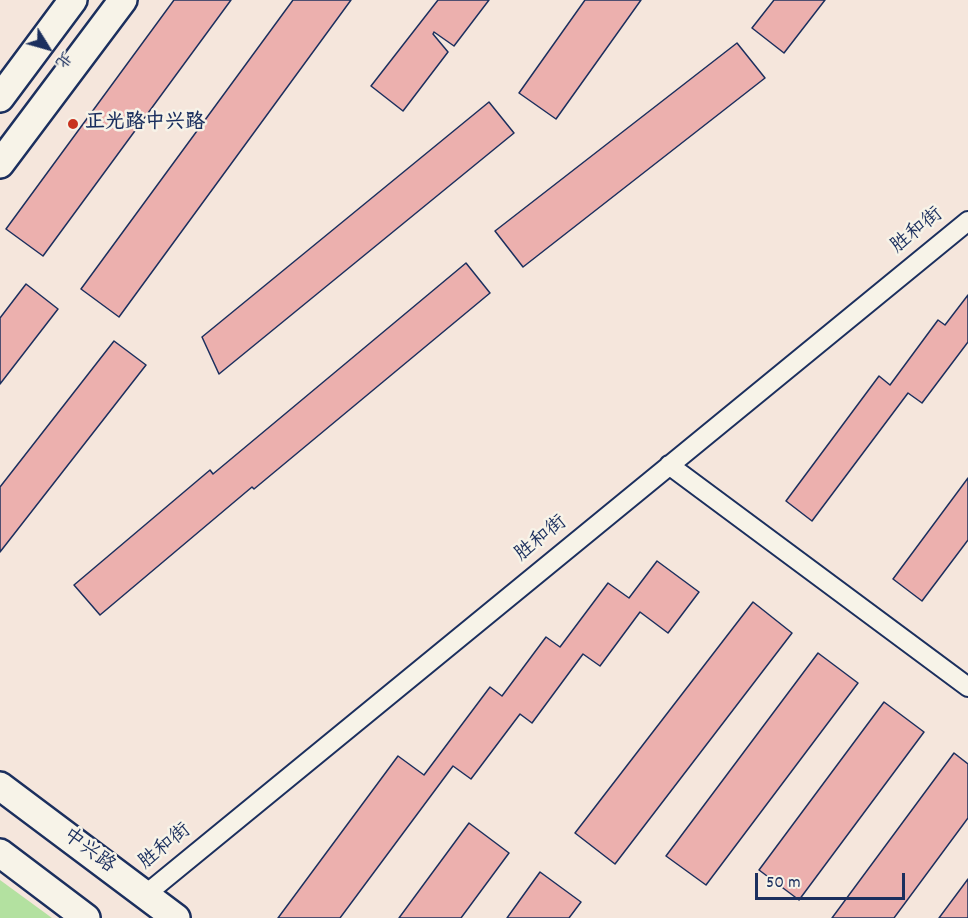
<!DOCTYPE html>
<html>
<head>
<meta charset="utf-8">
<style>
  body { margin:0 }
  #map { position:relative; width:968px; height:918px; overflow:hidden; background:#f5e6dc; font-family:Dekko,"LXGW WenKai TC",sans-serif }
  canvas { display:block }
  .north { position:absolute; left:18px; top:18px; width:60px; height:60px; -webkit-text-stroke:4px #f7f3e8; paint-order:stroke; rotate:127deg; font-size:16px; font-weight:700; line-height:24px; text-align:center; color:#1b2f5e }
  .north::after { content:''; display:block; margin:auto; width:21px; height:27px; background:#1b2f5e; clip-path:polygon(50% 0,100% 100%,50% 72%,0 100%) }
  .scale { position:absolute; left:755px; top:873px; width:150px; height:27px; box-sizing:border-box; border:3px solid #1b2f5e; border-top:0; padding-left:8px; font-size:18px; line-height:21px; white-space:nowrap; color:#1b2f5e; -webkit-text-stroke:4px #f7f3e8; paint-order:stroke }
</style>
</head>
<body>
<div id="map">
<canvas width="968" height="918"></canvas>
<div class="north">北</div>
<div class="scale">50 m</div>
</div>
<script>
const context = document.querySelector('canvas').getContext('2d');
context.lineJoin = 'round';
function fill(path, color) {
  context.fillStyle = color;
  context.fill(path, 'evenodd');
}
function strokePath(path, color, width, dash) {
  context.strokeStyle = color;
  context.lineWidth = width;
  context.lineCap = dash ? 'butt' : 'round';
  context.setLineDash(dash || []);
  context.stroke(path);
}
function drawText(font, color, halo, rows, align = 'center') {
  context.font = font + ' Dekko,"LXGW WenKai TC",sans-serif';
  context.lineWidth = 5;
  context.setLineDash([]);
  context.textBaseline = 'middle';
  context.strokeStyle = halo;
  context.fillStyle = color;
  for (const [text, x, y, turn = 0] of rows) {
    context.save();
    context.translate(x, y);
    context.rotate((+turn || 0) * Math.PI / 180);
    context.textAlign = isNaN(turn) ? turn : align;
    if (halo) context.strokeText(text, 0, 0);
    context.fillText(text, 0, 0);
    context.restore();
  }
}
fill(new Path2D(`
  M 0,880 L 52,918 L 0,918 Z`), '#b3e1a0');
const building = new Path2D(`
  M 174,0 L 231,0 L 43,256 L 6,229 Z
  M 293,0 L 351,0 L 119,317 L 81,289 Z
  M 438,0 L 489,0 L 454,46 L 434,32 L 433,34 L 448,52 L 403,111 L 371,86 Z
  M 585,0 L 641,0 L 556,119 L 519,93 Z
  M 774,0 L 825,0 L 784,53 L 752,28 Z
  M 737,43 L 765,78 L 523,267 L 495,231 Z
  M 489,102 L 514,133 L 219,374 L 202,337 Z
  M 466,263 L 490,293 L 254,489 L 252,487 L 100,615 L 74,585 L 210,470 L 213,474 Z
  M 26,284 L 58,309 L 0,384 L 0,318 Z
  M 968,295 L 968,342 L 922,403 L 908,393 L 812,521 L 786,501 L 879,376 L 890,385 L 938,320 L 945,325 Z
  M 114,341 L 146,365 L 0,552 L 0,487 Z
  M 968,478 L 968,540 L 922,601 L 893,579 Z
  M 657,561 L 699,592 L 668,633 L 640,612 L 600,666 L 583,654 L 532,723 L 520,714 L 471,779 L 453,766 L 340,918 L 278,918 L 398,756 L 424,775 L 490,687 L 502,696 L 546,637 L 560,647 L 608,583 L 629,598 Z
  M 753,602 L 792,633 L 615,864 L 575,833 Z
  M 818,653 L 858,683 L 706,885 L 666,856 Z
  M 884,702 L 924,732 L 799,900 L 759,870 Z
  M 954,753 L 968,764 L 968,818 L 894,918 L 832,918 Z
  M 469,823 L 509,853 L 461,918 L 399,918 Z
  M 540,872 L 581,902 L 569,918 L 507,918 Z
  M 968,879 L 968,918 L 939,918 Z`);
fill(building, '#ecb0ae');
strokePath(building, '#1b2f5e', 1.5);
const street = new Path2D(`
  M 669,465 L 968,687
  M 145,895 L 968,221`);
const secondary = new Path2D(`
  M 0,98 L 73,0
  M 0,164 L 123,0
  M 0,786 L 176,918
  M 0,853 L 86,918`);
strokePath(street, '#1b2f5e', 22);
strokePath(secondary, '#1b2f5e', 32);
strokePath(street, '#f7f3e8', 18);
strokePath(secondary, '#f7f3e8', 27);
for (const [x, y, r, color] of [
  [73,124,6,"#c8321e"]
]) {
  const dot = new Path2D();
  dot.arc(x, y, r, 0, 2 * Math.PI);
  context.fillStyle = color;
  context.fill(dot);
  strokePath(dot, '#f7f3e8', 2);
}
drawText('bold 20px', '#1b2f5e', '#f7f3e8', [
  ["正光路中兴路",85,124]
], 'left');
drawText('20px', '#1b2f5e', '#f7f3e8', [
  ["胜和街",918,232,-39],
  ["胜和街",542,540,-39],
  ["胜和街",166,848,-39],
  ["中兴路",88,852,37]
]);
</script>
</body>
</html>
